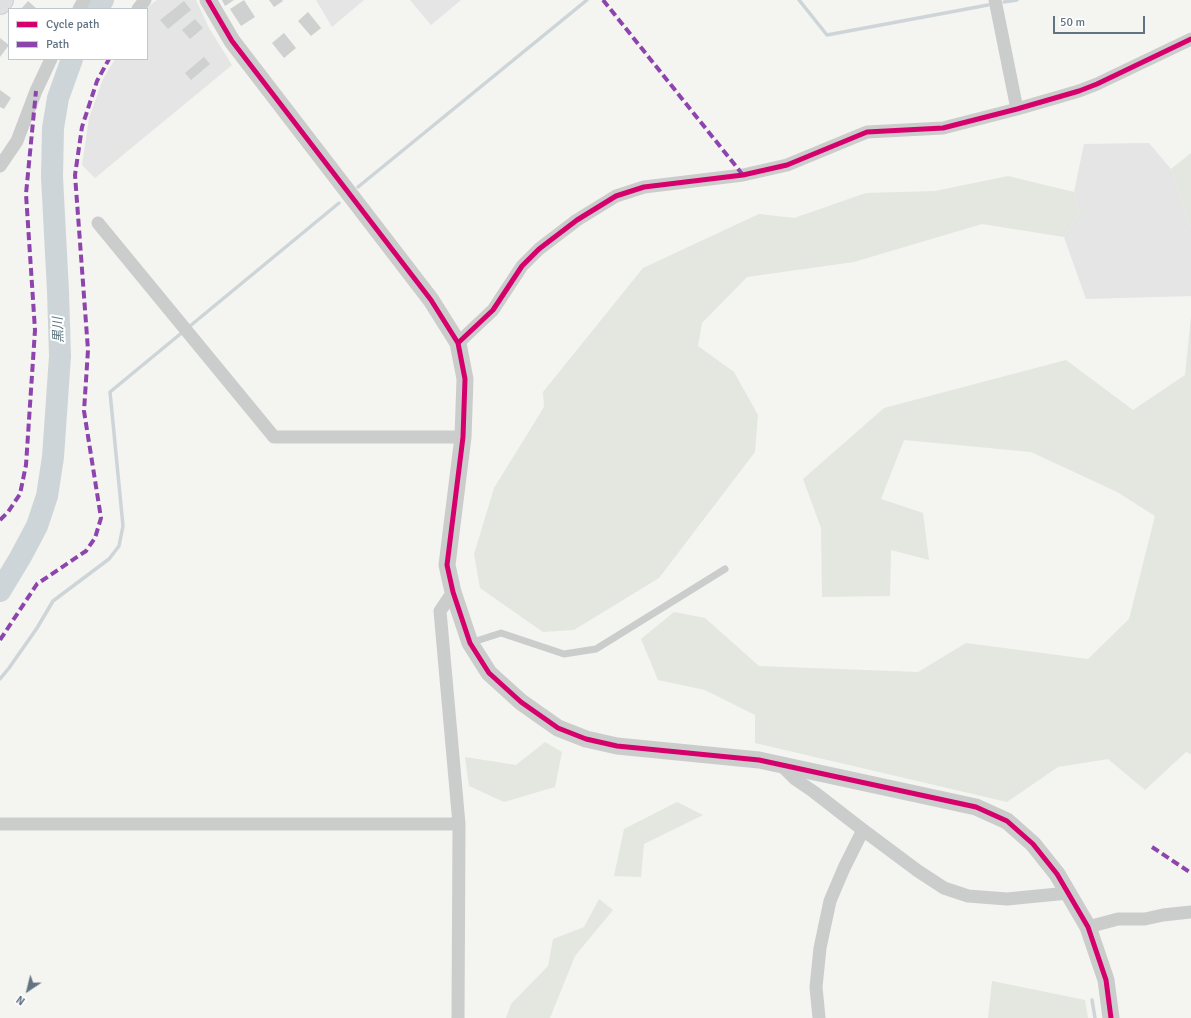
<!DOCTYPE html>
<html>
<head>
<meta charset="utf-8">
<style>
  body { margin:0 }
  #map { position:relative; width:1191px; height:1018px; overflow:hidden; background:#f4f4f1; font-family:Signika,sans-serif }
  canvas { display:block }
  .legend { position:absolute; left:8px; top:8px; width:140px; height:52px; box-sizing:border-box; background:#fff; border:1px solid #c0c7ce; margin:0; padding:5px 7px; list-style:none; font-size:12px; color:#627484 }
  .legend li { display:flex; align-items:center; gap:8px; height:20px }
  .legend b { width:20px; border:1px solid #c0c7ce }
  .north { position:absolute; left:8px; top:970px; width:40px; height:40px; -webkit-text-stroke:3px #fff; paint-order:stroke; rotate:215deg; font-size:11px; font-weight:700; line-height:16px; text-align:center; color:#627484 }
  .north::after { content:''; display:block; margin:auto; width:14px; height:18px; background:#627484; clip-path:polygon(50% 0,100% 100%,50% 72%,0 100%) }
  .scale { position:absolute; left:1053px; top:16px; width:92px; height:18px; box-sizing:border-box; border:2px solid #627484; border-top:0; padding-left:5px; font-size:12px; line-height:14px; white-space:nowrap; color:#627484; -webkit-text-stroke:3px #fff; paint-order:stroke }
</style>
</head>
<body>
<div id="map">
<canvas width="1191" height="1018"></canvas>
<ul class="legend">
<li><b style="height:5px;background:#d6006c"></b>Cycle path</li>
<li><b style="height:5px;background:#8e44ad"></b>Path</li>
</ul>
<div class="north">N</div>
<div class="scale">50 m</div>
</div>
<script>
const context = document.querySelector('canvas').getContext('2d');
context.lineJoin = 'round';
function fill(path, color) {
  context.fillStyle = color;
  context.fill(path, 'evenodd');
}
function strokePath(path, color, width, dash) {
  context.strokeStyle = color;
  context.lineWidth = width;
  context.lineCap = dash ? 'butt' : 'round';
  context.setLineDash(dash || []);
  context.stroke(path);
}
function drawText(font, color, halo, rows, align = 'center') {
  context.font = font + ' Signika,"Noto Sans JP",sans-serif';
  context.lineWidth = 4;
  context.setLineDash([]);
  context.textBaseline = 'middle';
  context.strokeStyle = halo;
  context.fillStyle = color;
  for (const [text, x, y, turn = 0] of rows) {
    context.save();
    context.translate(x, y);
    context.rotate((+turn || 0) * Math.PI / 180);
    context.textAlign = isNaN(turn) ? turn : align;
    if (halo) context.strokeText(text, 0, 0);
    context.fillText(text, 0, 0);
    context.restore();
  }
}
fill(new Path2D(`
  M 157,0 L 196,0 L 209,28 L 232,65 L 95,178 L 82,165 L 89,118 L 103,79 L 115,59 L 147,59 L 147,9 L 145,9 Z
  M 316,0 L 364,0 L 332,27 Z
  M 410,0 L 461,0 L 431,25 Z
  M 1149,143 L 1171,169 L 1191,226 L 1191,296 L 1086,299 L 1064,237 L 1079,212 L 1074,192 L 1084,144 Z`), '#e4e5e4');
fill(new Path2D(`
  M 1191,153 L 1191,226 L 1171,169 Z
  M 1008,176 L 1074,192 L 1079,212 L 1064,237 L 982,224 L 854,262 L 747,277 L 702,323 L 698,346 L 734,372 L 758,415 L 755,452 L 659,578 L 574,630 L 543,632 L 480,588 L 474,554 L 494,488 L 544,407 L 543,392 L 643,268 L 759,214 L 794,218 L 866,193 L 935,191 Z
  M 1191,317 L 1191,754 L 1186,752 L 1145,790 L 1108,759 L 1058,767 L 1007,802 L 755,743 L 755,715 L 705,690 L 658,680 L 641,639 L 674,612 L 705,618 L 759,666 L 918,672 L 966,643 L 1088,659 L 1129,619 L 1155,516 L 1117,492 L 1031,452 L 904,440 L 881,499 L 923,513 L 929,560 L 891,550 L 890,596 L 822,597 L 821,528 L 803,479 L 884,408 L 1066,360 L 1133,410 L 1185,375 Z
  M 545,742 L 562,752 L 555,787 L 504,802 L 469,786 L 465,757 L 516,765 Z
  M 677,802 L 703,815 L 644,844 L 641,877 L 614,876 L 624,829 Z
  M 599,899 L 613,910 L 575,956 L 550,1018 L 506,1018 L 511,1004 L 548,966 L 553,939 L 584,927 Z
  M 992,981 L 1085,1000 L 1088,1018 L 988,1018 Z`), '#e3e7df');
strokePath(new Path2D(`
  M 799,0 L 827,35 L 988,5
  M 1004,2 L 1017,0
  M 358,187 L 587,0
  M 0,679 L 9,668 L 37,628 L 53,601 L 109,559 L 119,546 L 123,526 L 110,392 L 339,203
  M 1092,1000 L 1095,1018`), '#ced5d8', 3.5);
strokePath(new Path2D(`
  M 97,9 L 103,0
  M 0,591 L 20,558 L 37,526 L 47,496 L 53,457 L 60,356 L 58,291 L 52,177 L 53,128 L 58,98 L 72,59`), '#ced5d8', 22);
fill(new Path2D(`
  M 222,0 L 234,0 L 225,6 Z
  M 244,0 L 255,17 L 241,26 L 230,9 Z
  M 269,0 L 282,0 L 283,1 L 274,7 Z
  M 28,1 L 37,9 L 21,9 Z
  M 184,1 L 191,10 L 168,29 L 160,20 Z
  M 308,12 L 321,28 L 311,36 L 298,21 Z
  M 195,19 L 203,28 L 190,39 L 182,30 Z
  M 284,33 L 296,48 L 284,58 L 272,43 Z
  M 0,38 L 9,45 L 0,57 Z
  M 204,57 L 210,64 L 191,80 L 185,73 Z
  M 0,90 L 11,98 L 4,109 L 0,107 Z`), '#cfd0d0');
const trunk = new Path2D(`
  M 0,3 L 2,0`);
strokePath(trunk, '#d0d1d0', 24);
strokePath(new Path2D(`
  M 470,643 L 501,633 L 564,654 L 596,649 L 725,569`), '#cbcdcd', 7);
strokePath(new Path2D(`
  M 995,0 L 1017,109
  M 79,9 L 84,0
  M 138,9 L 145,0
  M 0,166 L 17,141 L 36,91 L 51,59
  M 98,223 L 274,437 L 463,437
  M 458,343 L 493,310 L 522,266 L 539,249 L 577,220 L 616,196 L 644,187 L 743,175 L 787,165 L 867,132 L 943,128 L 1017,109 L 1079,91 L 1097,84 L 1191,39
  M 453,592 L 440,611 L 459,824 L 458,1018
  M 780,764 L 795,779 L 814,792 L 863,830 L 918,871 L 944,888 L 968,896 L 1007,899 L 1068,893
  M 0,824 L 459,824
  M 1088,927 L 1118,919 L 1145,919 L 1163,915 L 1191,912
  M 819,1018 L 816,987 L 820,948 L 830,901 L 844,868 L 863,830`), '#cbcdcd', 13);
strokePath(new Path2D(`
  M 208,0 L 232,41 L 431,300 L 458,343 L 465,379 L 463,437 L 447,565 L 453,592 L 470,643 L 489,673 L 521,702 L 558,728 L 586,739 L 617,746 L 759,760 L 976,807 L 1007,821 L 1033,844 L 1057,874 L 1088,927 L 1106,980 L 1111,1018`), '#cbcdcd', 17);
strokePath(trunk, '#e0e0e0', 22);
strokePath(new Path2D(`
  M 603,0 L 743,175
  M 0,520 L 8,512 L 20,494 L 26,465 L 35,330 L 26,194 L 36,91
  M 0,640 L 37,584 L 86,551 L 95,538 L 101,518 L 84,411 L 88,350 L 75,175 L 82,127 L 97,81 L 109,59
  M 1152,847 L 1191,873`), '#8e44ad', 4, [8, 4]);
strokePath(new Path2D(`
  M 208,0 L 232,41 L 431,300 L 458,343 L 465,379 L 463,437 L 447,565 L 453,592 L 470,643 L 489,673 L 521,702 L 558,728 L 586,739 L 617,746 L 759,760 L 976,807 L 1007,821 L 1033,844 L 1057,874 L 1088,927 L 1106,980 L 1111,1018
  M 458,343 L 493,310 L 522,266 L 539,249 L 577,220 L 616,196 L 644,187 L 743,175 L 787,165 L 867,132 L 943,128 L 1017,109 L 1079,91 L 1097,84 L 1191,39`), '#d6006c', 5);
drawText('italic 13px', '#5d7781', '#fff', [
  ["黒川",59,330,-93]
]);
</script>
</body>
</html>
